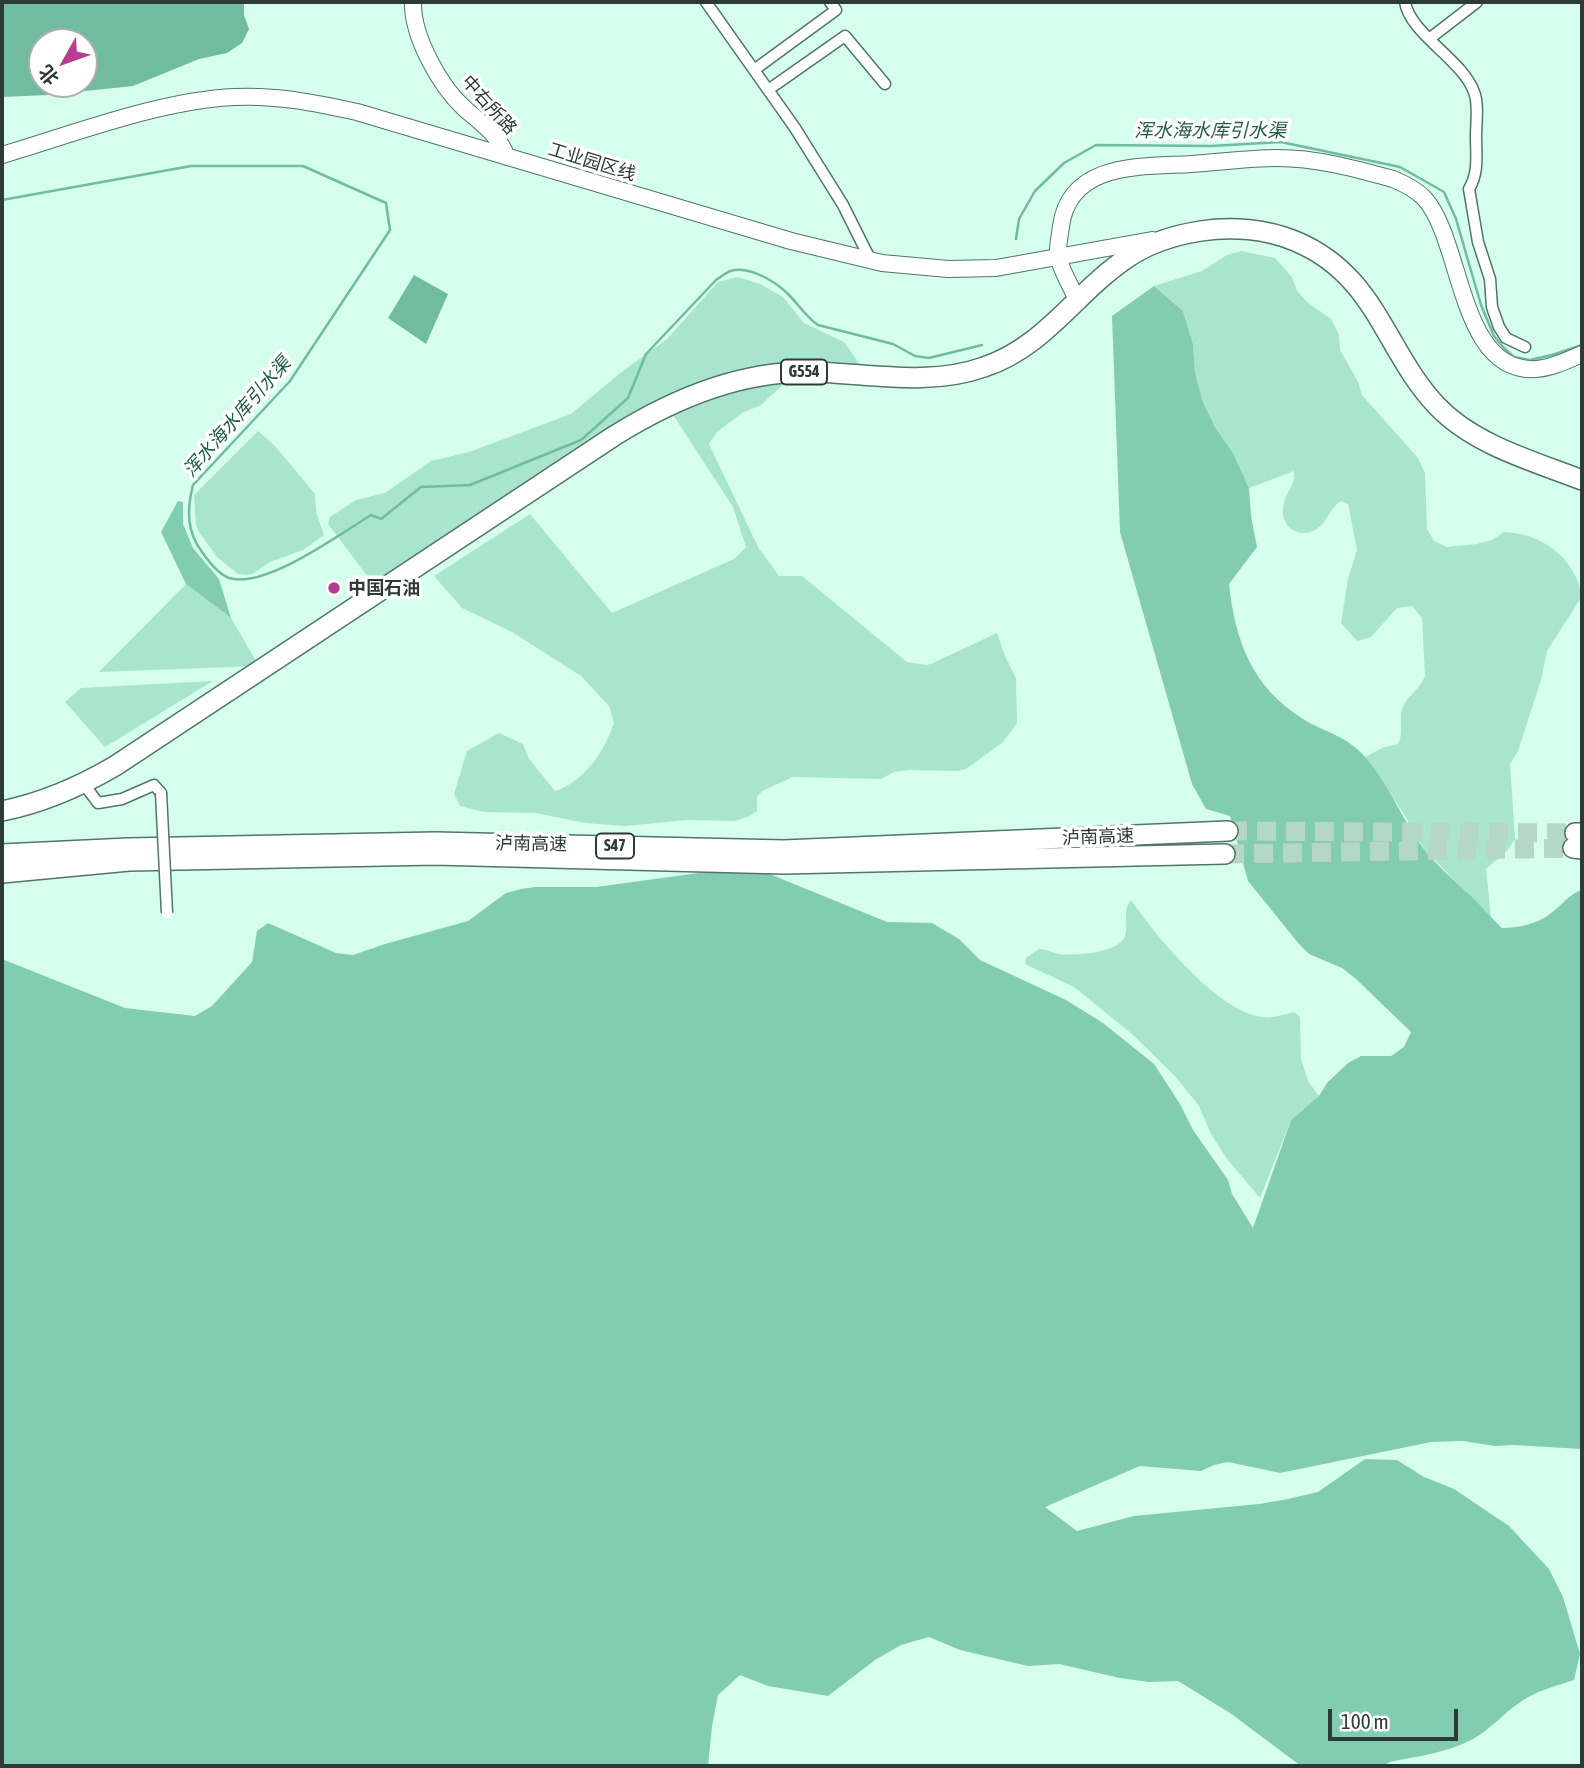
<!DOCTYPE html>
<html>
<head>
<meta charset="utf-8">
<style>
  body { margin:0 }
  #map { position:relative; width:1584px; height:1768px; overflow:hidden; background:#d6feee; font-family:"Asap Condensed","Noto Sans SC",sans-serif }
  canvas { display:block }
  .frame { position:absolute; inset:0; border:4px solid #2c3b35; pointer-events:none }
  .north { position:absolute; left:28px; top:28px; width:70px; height:70px; box-sizing:border-box; background:#fff; border:2px solid #abb1ae; border-radius:50%; rotate:230deg; font-size:19px; font-weight:700; line-height:28px; text-align:center; color:#2c3b35 }
  .north::after { content:''; display:block; margin:auto; width:24px; height:32px; background:#b53e93; clip-path:polygon(50% 0,100% 100%,50% 72%,0 100%) }
  .scale { position:absolute; left:1328px; top:1709px; width:130px; height:32px; box-sizing:border-box; border:4px solid #2c3b35; border-top:0; padding-left:9px; font-size:21px; line-height:24px; white-space:nowrap; color:#2c3b35; -webkit-text-stroke:5px #fff; paint-order:stroke }
</style>
</head>
<body>
<div id="map">
<canvas width="1584" height="1768"></canvas>
<div class="frame"></div>
<div class="north">北</div>
<div class="scale">100 m</div>
</div>
<script>
const context = document.querySelector('canvas').getContext('2d');
context.lineJoin = 'round';
function fill(path, color) {
  context.fillStyle = color;
  context.fill(path, 'evenodd');
}
function strokePath(path, color, width, dash) {
  context.strokeStyle = color;
  context.lineWidth = width;
  context.lineCap = dash ? 'butt' : 'round';
  context.setLineDash(dash || []);
  context.stroke(path);
}
function drawText(font, color, halo, rows, align = 'center') {
  context.font = font + ' "Asap Condensed","Noto Sans SC",sans-serif';
  context.lineWidth = 7;
  context.setLineDash([]);
  context.textBaseline = 'middle';
  context.strokeStyle = halo;
  context.fillStyle = color;
  for (const [text, x, y, turn = 0] of rows) {
    context.save();
    context.translate(x, y);
    context.rotate((+turn || 0) * Math.PI / 180);
    context.textAlign = isNaN(turn) ? turn : align;
    if (halo) context.strokeText(text, 0, 0);
    context.fillText(text, 0, 0);
    context.restore();
  }
}
fill(new Path2D(`
  M 1241,251 L 1275,258 L 1292,277 L 1297,291 L 1307,302 L 1331,319 L 1339,335 L 1340,350 L 1358,382 L 1362,395 L 1418,458 L 1425,473 L 1427,529 L 1434,541 L 1447,547 L 1477,544 L 1492,540 L 1504,532 C 1542,533 1575,558 1582,596 L 1547,651 L 1541,680 L 1518,751 L 1510,764 L 1515,839 L 1507,851 L 1486,869 L 1491,918 L 1424,849 L 1402,811 L 1365,757 L 1382,748 L 1398,744 C 1404,733 1399,721 1402,709 C 1406,697 1420,689 1425,676 L 1422,618 L 1412,606 L 1397,608 L 1371,637 L 1357,641 L 1341,623 L 1348,579 L 1357,550 L 1348,504 L 1341,501 C 1329,508 1327,524 1315,530 C 1295,540 1278,523 1284,502 C 1287,490 1296,485 1294,471 L 1249,488 L 1233,453 L 1215,427 L 1203,402 L 1195,373 L 1193,344 L 1183,311 L 1154,286 L 1202,271 L 1227,255 Z
  M 738,277 L 760,284 L 783,297 L 804,323 L 844,342 L 861,366 L 802,367 L 761,405 L 742,413 L 717,432 L 709,444 L 758,547 L 779,576 L 802,576 L 907,662 L 927,665 L 933,663 L 997,633 L 1005,656 L 1016,678 L 1017,723 L 1003,742 L 966,769 L 958,771 L 909,770 L 894,772 L 881,779 L 793,777 L 762,791 L 757,797 L 757,811 L 750,816 L 735,821 L 687,820 L 625,826 L 585,823 L 536,813 L 484,812 L 460,806 L 454,794 L 467,751 L 499,733 L 523,744 L 529,759 L 555,791 C 585,781 604,752 614,723 L 609,706 L 581,676 L 512,632 L 462,608 L 434,576 L 530,514 L 612,613 L 734,559 L 746,547 L 733,507 L 666,404 L 374,585 L 328,524 L 330,517 L 356,500 L 385,493 L 431,461 L 469,452 L 571,414 L 619,374 L 667,339 L 718,282 Z
  M 258,431 L 275,446 L 315,494 L 316,512 L 324,535 L 303,550 L 270,562 L 254,573 L 247,575 L 238,574 L 217,557 L 199,532 L 196,525 L 194,495 Z
  M 186,584 L 231,618 L 259,666 L 99,672 Z
  M 213,681 L 105,747 L 65,702 L 81,688 Z
  M 1131,900 C 1155,935 1218,1012 1262,1017 C 1273,1019 1284,1014 1294,1012 L 1300,1017 L 1301,1059 L 1308,1081 L 1319,1096 L 1291,1120 L 1260,1198 L 1227,1159 L 1211,1134 L 1199,1106 L 1175,1076 L 1132,1034 L 1074,987 L 1025,964 L 1026,958 L 1039,949 C 1047,949 1052,953 1060,954 C 1075,956 1119,953 1125,936 C 1129,923 1122,911 1131,900 Z`), '#a9e5ce');
fill(new Path2D(`
  M 1154,286 L 1183,311 L 1193,344 L 1195,373 L 1203,402 L 1215,427 L 1233,453 L 1249,488 L 1251,516 L 1257,547 L 1229,584 C 1235,641 1252,687 1303,719 C 1327,734 1345,734 1366,758 C 1389,785 1402,819 1423,848 C 1437,866 1455,881 1472,897 C 1482,907 1491,918 1502,928 C 1518,928 1537,924 1550,914 C 1561,906 1569,894 1582,890 L 1582,1449 L 1513,1445 L 1495,1446 L 1463,1441 L 1431,1442 L 1280,1473 L 1228,1462 L 1214,1465 L 1201,1471 L 1140,1466 L 1045,1507 L 1077,1531 L 1134,1516 L 1259,1504 L 1288,1499 L 1318,1492 L 1365,1459 L 1397,1460 L 1424,1477 L 1454,1489 L 1509,1526 L 1549,1569 L 1563,1597 L 1580,1654 L 1574,1680 C 1556,1686 1535,1691 1519,1703 C 1503,1714 1491,1729 1473,1739 C 1447,1753 1419,1756 1390,1762 L 1383,1766 L 1301,1766 L 1230,1713 L 1178,1681 L 1149,1682 L 1120,1678 L 1059,1664 L 1028,1666 L 960,1650 L 929,1637 L 901,1645 L 875,1660 L 828,1696 L 768,1686 L 740,1675 L 718,1695 L 712,1726 L 708,1766 L 2,1766 L 2,959 L 125,1008 L 195,1016 L 212,1006 L 252,962 L 257,931 L 268,923 L 336,953 L 353,955 L 385,944 L 468,921 L 506,893 L 521,889 L 535,887 L 596,887 L 750,866 L 887,922 L 932,923 L 959,939 L 980,960 L 1066,1000 L 1103,1023 L 1154,1064 L 1180,1104 L 1193,1130 L 1228,1180 L 1232,1194 L 1253,1228 L 1291,1120 L 1319,1096 L 1327,1083 L 1348,1063 L 1361,1056 L 1391,1056 L 1404,1047 L 1411,1032 L 1356,979 L 1342,968 L 1309,954 L 1299,944 L 1248,881 L 1230,816 L 1206,809 L 1192,784 L 1120,532 L 1112,316 Z
  M 178,501 L 183,502 L 183,524 L 193,548 L 219,579 L 231,618 L 186,584 L 161,532 Z`), '#82cdb1');
fill(new Path2D(`
  M 2,2 L 244,2 L 244,15 L 249,29 L 242,43 L 227,53 L 199,59 L 133,86 L 48,95 L 2,97 ZM 42,42 L 84,42 L 84,84 L 42,84 Z
  M 414,275 L 448,294 L 426,344 L 388,318 Z`), '#71bba0');
strokePath(new Path2D(`
  M 2,200 L 191,166 L 303,166 L 386,203 L 390,230 L 290,381 L 193,485 C 187,509 186,531 202,552 C 209,562 218,574 229,578 C 265,589 340,534 371,515 L 381,519 L 421,487 L 470,485 L 581,440 L 628,398 L 646,354 L 716,280 C 721,277 728,270 735,270 C 753,268 776,282 788,294 C 799,305 806,317 818,325 L 893,344 L 915,356 L 929,358 L 982,345
  M 1016,239 L 1019,219 L 1035,191 L 1064,163 L 1096,145 L 1211,146 L 1281,142 L 1400,167 L 1444,192 L 1456,219 L 1481,305 L 1494,336 L 1503,347 L 1514,357 L 1530,360 L 1552,355 L 1582,345`), '#71bba0', 2.5);
strokePath(new Path2D(`
  M 1228,831 L 1575,833
  M 1225,854 L 1573,848`), '#b4d7c9', 19, [19, 10]);
const street = new Path2D(`
  M 706,2 L 795,128 L 843,205 L 871,261
  M 1405,2 C 1410,34 1463,60 1474,92 C 1479,104 1476,123 1476,136 C 1476,156 1479,172 1469,189 L 1478,242 L 1490,279 L 1492,307 L 1499,327 L 1506,338 L 1525,347
  M 1429,39 L 1477,2
  M 754,70 L 836,10 L 830,2
  M 768,90 L 845,36 L 885,84
  M 83,783 L 98,803 L 122,799 L 154,785 L 161,793`);
const secondary = new Path2D(`
  M 413,2 C 412,36 440,86 464,108 C 482,124 498,134 507,157
  M 2,155 C 73,134 161,100 235,97 C 277,95 316,103 357,112 L 791,241 L 882,263 L 948,269 L 996,268 L 1152,240
  M 1078,302 C 1072,288 1062,272 1058,257 C 1057,248 1060,235 1061,226 C 1070,161 1143,167 1192,164 C 1221,162 1249,158 1278,158 C 1317,158 1356,169 1393,179 C 1405,184 1417,190 1425,199 C 1463,242 1459,374 1536,369 C 1552,368 1568,360 1582,354`);
const highway = new Path2D(`
  M 2,811 C 42,803 79,787 115,766 L 614,436 C 673,399 739,371 810,372 C 868,373 928,387 984,367 C 1045,347 1076,292 1127,258 C 1149,243 1175,235 1201,231 C 1232,226 1266,229 1295,241 C 1377,275 1384,350 1437,406 C 1474,445 1533,461 1582,480
  M 1575,833 L 1582,833
  M 1573,848 L 1582,849
  M 2,854 L 128,848 L 435,842 L 784,850 L 1228,831
  M 2,873 L 129,861 L 435,855 L 784,864 L 1225,854`);
strokePath(street, '#517567', 13);
strokePath(secondary, '#517567', 18);
strokePath(highway, '#517567', 22);
strokePath(street, '#fff', 10);
strokePath(secondary, '#fff', 16);
strokePath(highway, '#fff', 19);
const streetBridge = new Path2D(`
  M 161,793 L 167,913`);
strokePath(streetBridge, '#517567', 13, []);
strokePath(streetBridge, '#fff', 10);
for (const [x, y, r, color] of [
  [334,588,7,"#b53e93"]
]) {
  const dot = new Path2D();
  dot.arc(x, y, r, 0, 2 * Math.PI);
  context.fillStyle = color;
  context.fill(dot);
  strokePath(dot, '#fff', 2.5);
}
for (const [x, y, w] of [
  [804,372,46],
  [615,846,38]
]) {
  const box = new Path2D();
  box.roundRect(x - w / 2, y - 12.5, w, 25, 5);
  context.fillStyle = '#fff';
  context.fill(box);
  strokePath(box, '#2c3b35', 2);
}
drawText('bold 16px', '#2c3b35', null, [
  ["G554",804,372],
  ["S47",615,846]
]);
drawText('18px', '#2c3b35', '#fff', [
  ["中右所路",489,105,48],
  ["工业园区线",592,162,17],
  ["泸南高速",1098,837,-2],
  ["泸南高速",531,844,1]
]);
drawText('bold 18px', '#2c3b35', '#fff', [
  ["中国石油",348,588]
], 'left');
drawText('italic 19px', '#225d4a', '#fff', [
  ["浑水海水库引水渠",1210,131],
  ["浑水海水库引水渠",237,417,-49]
]);
</script>
</body>
</html>
